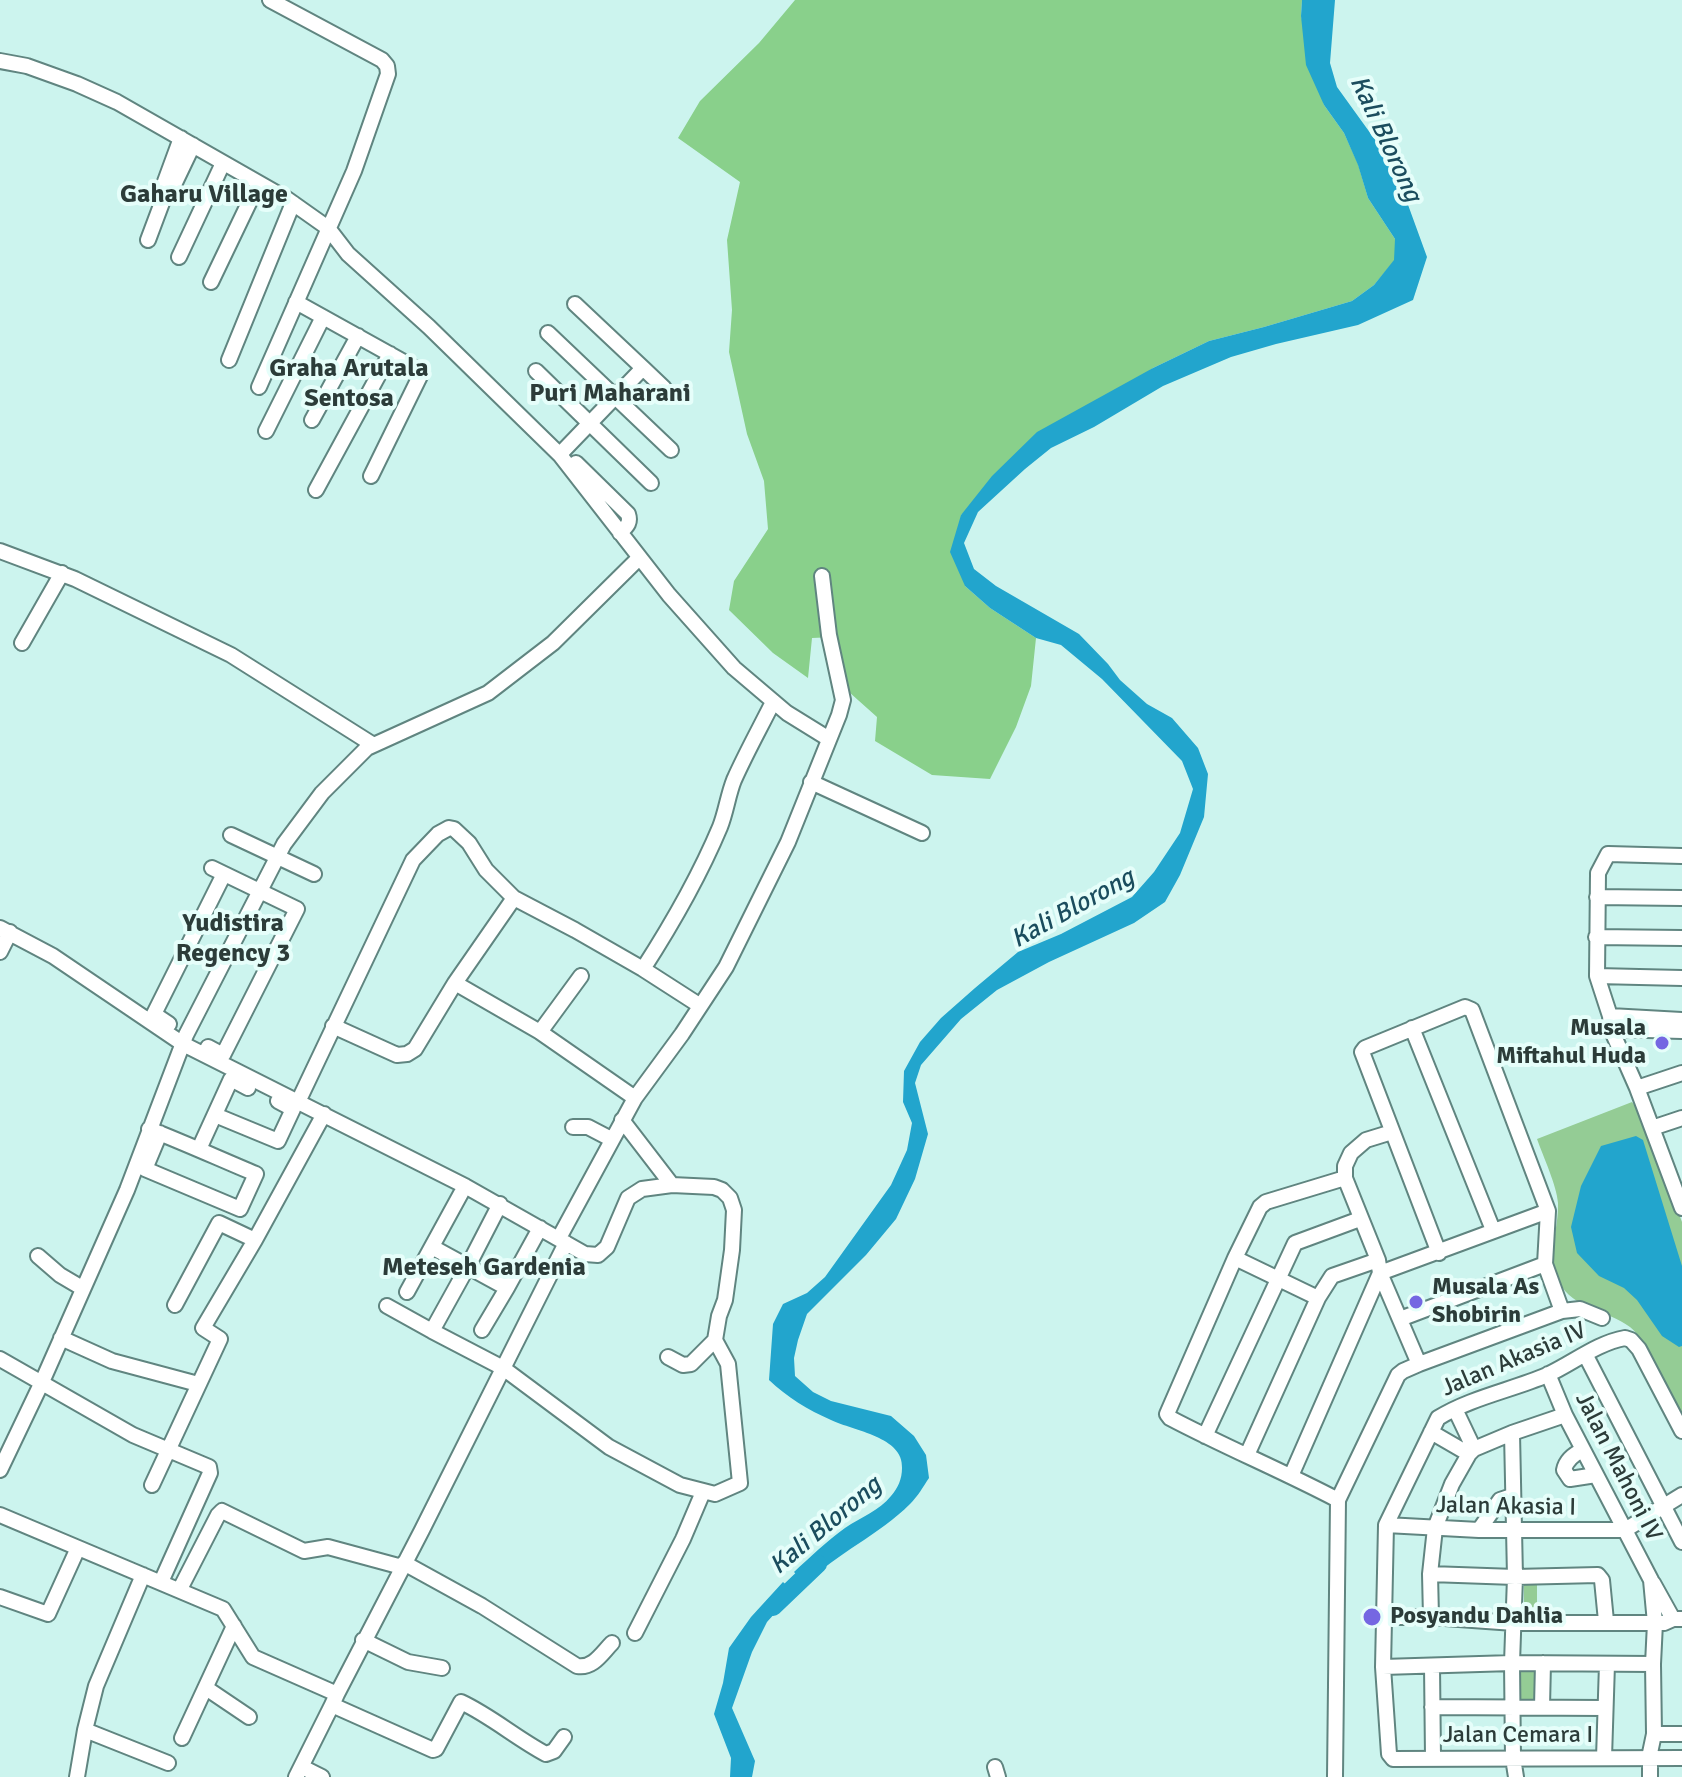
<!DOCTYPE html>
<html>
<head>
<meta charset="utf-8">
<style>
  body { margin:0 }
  canvas { display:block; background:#ccf4ee }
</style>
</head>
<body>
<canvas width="1682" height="1777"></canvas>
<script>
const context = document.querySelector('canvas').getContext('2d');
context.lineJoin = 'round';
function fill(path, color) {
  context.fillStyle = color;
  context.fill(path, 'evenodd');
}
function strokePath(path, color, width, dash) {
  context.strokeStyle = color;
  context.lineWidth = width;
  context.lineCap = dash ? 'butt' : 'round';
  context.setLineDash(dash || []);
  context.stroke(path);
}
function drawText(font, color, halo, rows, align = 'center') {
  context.font = font + ' Signika,sans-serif';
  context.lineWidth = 8;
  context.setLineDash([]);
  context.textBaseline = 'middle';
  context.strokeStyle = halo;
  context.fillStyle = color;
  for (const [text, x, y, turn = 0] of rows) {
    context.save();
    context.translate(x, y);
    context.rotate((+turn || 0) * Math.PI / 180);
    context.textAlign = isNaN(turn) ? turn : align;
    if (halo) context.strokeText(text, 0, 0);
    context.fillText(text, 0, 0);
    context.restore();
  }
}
fill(new Path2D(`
  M 1632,1102 L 1644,1119 L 1682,1222 L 1682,1418 C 1670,1395 1649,1342 1630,1327 C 1607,1310 1573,1309 1559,1282 C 1546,1257 1559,1229 1558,1203 C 1557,1186 1543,1156 1537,1139 Z
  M 1524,1583 L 1537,1583 L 1537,1609 L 1524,1609 Z
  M 1517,1664 L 1537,1664 L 1538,1703 L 1518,1703 Z`), '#94cc95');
fill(new Path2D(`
  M 795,0 L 1302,0 L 1301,16 L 1324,105 L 1344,133 L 1358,164 L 1368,198 L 1395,239 L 1395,260 L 1374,285 L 1352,301 L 1264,327 L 1209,341 L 1153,368 L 961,515 L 965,586 L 990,608 L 1036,638 L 1031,686 L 1016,727 L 990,779 L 932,775 L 875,741 L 877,717 L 849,692 L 835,637 L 812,638 L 808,678 L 773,653 L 729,610 L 734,581 L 768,529 L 764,481 L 747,434 L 729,352 L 732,310 L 727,240 L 740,182 L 678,138 L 700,101 L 759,43 Z`), '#89d08b');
fill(new Path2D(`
  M 1302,0 L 1335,0 L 1330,63 L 1337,87 L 1381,148 L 1403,191 L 1427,257 L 1413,300 L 1358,325 L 1276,344 L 1231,357 L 1163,386 L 1094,427 L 1051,448 L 1025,469 L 978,512 L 964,543 L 974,569 L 996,586 L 1079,634 L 1108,664 L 1120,680 L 1147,704 L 1172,718 L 1198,748 L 1208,774 L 1204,817 L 1180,875 L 1165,902 L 1134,923 L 1049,962 L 997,990 L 961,1019 L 921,1065 L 915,1083 L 928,1134 L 915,1179 L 896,1219 L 866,1255 L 807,1314 L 798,1340 L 794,1358 L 795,1376 L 813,1392 L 831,1401 L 891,1416 L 914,1436 L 926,1455 L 929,1478 C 923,1487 918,1496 910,1504 C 879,1535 837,1553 806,1584 L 794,1572 C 810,1557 827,1541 845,1528 C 861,1517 879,1511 891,1496 C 898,1488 902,1479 902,1468 C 904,1437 854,1431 831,1420 C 808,1410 787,1397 769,1380 L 773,1324 L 783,1304 L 807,1293 L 825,1277 L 891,1185 L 907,1150 L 912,1123 L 903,1102 L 904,1071 L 920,1042 L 941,1018 L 975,988 L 1018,952 L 1061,934 L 1132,897 L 1154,872 L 1180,833 L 1193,789 L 1182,761 L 1102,679 L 1061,645 L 1036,638 L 990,608 L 965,586 L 950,552 L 961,515 L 992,476 L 1037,432 L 1153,368 L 1209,341 L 1264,327 L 1352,301 L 1374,285 L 1394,260 L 1395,239 L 1368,198 L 1358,165 L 1344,133 L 1324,105 L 1306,65 L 1301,16 Z
  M 1636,1136 L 1643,1140 L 1682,1266 L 1682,1346 L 1679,1347 L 1662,1336 L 1637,1300 L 1624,1288 L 1599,1276 L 1577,1253 L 1571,1227 L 1581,1186 L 1601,1146 Z
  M 783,1582 L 794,1592 L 767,1622 L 752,1652 L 732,1708 L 755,1761 L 752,1777 L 730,1777 L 731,1758 L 714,1714 L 723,1683 L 729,1648 L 751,1617 Z`), '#22a5cd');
strokePath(new Path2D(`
  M 773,1607 L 818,1564`), '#22a5cd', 18);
const minor = new Path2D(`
  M 0,61 L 27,66 L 77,84 L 117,102 L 287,199 L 328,228 L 348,254 L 429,327 L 560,455 L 669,595 L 734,668 L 787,713 L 829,739
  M 181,138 L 163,187 L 163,200 L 171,191 L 193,145
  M 148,240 L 163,200
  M 179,257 L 223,163
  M 211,282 L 258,184
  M 296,302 L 422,372 L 371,476
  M 575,304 L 643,368
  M 548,333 L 671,450
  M 229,360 L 293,203
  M 536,371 L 651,483
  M 259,387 L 354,171 L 388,74 L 387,66 L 382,60 L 270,0
  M 312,420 L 358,336
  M 266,431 L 323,317
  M 563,451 L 643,368 L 664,388
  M 576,463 L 628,514 C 631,523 627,526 620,533
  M 316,490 L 390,354
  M 0,551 L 75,579 L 231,655 L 372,744
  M 22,643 L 62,573
  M 811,782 L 922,833
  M 231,835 L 314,874
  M 1682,856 L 1608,854 L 1598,873 L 1597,976 L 1610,1016 L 1611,1029 L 1682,1031
  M 1597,897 L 1682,898
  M 0,928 L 53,956 L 183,1044 L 465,1186 L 585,1254 L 598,1255 L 607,1247 L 628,1198 L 642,1189 L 672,1185 L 714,1187 L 722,1190 L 730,1198 L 734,1210 L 732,1250 L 725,1300 L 719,1316 L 715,1340 L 728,1364 L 740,1483 L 715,1494 L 680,1485 L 609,1447 L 503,1368 L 432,1331 L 468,1266 L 500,1204
  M 1596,937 L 1682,938
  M 0,952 L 10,932
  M 643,969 C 672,924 699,877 720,827 C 726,812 728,795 734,780 C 746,753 760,728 773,702
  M 1597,976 L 1682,978
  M 455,983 L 540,1032 L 635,1098
  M 1610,1016 L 1682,1020
  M 169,1024 L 154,1014 L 224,874
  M 333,1026 L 397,1055 L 407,1054 L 415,1049 L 455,983 L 514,898
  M 1412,1028 L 1493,1230
  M 1611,1029 L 1637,1088 L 1682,1208
  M 540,1032 L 581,976
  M 208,1047 L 223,1055 L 297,909 L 212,868
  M 1637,1088 L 1682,1073
  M 298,1102 L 413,860 L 438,834 L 449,828 L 454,829 L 469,843 L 486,870 L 514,898 L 575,930 L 643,969 L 699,1005
  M 215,1115 L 278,1141 L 293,1109 L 278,1101
  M 622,1120 L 672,1185
  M 573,1127 L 588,1127 L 611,1139
  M 1652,1128 L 1682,1118
  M 149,1129 C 185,1143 220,1159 256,1174 L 240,1209 L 145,1169 L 160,1133
  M 1392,1132 L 1366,1140 L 1351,1153 L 1345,1166 L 1345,1178 L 1378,1260 L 1380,1273 L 1419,1364
  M 199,1149 L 231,1079 L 248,1088
  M 559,1238 L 635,1098 L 682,1034 L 726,967 L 788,842 L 839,715 L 843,700 L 829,635 L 822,576
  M 432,1247 L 507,1288
  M 1439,1253 L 1362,1052 L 1365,1048 L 1465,1007 L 1472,1010 L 1548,1211 L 1545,1264 L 1562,1311
  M 38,1256 L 60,1275 L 82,1288
  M 1235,1258 L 1318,1298
  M 1380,1273 L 1548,1211
  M 407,1292 L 465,1186
  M 175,1305 L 219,1223 L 255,1240
  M 387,1306 L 432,1331
  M 1400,1319 L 1545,1264
  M 482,1330 L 507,1288 L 540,1228
  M 61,1338 L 112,1361 L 198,1384
  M 1585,1354 L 1682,1542
  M 668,1357 L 683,1365 L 691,1364 L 715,1340
  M 0,1359 L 133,1435 L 209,1467 L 210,1473 L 161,1582
  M 1548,1374 L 1565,1415 L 1651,1580 L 1655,1623 L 1653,1664 L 1654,1734 L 1650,1753 L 1650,1777
  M 1455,1409 L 1474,1449
  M 1682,1431 L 1639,1349 L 1631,1340 L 1625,1338 C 1597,1343 1573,1363 1547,1375 C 1512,1390 1470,1398 1438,1418 L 1386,1525 L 1383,1667 L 1389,1754 L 1393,1759 L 1682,1758
  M 1431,1432 L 1469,1454
  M 1512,1433 L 1515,1577 L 1512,1663 L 1513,1758 L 1516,1777
  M 1205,1436 L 1295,1243 L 1360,1219
  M 1583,1450 C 1574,1454 1566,1460 1564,1470 L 1570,1479 L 1596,1475
  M 1247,1455 L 1318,1298 L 1332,1276 L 1378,1260
  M 0,1470 L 42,1382 L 127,1190 L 186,1035 L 284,844 L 322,793 L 367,748 L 488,693 L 553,643 L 639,558
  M 1291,1476 L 1380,1273
  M 152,1485 L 220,1339 L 203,1328 L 255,1240 L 324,1114
  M 1338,1500 C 1283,1471 1225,1447 1170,1418 L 1167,1414 L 1235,1258 L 1260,1207 L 1266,1202 L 1345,1178
  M 0,1515 L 223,1609 L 253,1657 L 337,1694 L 422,1530 L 566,1243
  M 1386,1525 L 1479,1530 L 1625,1530 L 1682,1495
  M 1479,1530 L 1500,1500 L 1512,1496
  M 404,1563 L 482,1606 L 577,1666 C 593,1669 602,1653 612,1643
  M 1430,1574 L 1515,1577 L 1598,1575 L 1602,1580 L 1606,1621
  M 1653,1583 L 1673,1619
  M 180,1589 L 218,1515 L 222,1511 L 304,1551 L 328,1547 L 402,1567
  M 0,1597 L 48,1614 L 78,1548
  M 1384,1617 L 1431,1617 L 1514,1623 L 1664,1623 L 1673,1619 L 1682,1619
  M 1431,1617 L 1430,1574 L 1435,1528 L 1452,1484 L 1469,1454 L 1474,1449 L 1512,1433 L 1565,1415
  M 635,1633 L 683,1539 L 703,1492
  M 363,1640 L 408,1662 L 442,1668
  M 1432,1666 L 1433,1758
  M 1383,1667 L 1512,1663 L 1653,1664
  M 206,1688 L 249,1717
  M 337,1694 L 332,1705 L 433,1750 L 436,1749 L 461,1702 C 491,1716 516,1738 546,1754 L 554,1751 L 564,1737
  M 1432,1707 L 1605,1708
  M 1542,1707 L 1543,1663
  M 85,1730 L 168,1763
  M 1654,1734 L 1682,1734
  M 182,1738 L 234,1626
  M 1604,1758 L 1607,1664
  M 302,1767 L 322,1777
  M 995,1767 L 998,1777
  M 77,1777 L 85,1730 L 96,1686 L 143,1575
  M 296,1777 L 332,1705
  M 1335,1777 L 1338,1500 L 1398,1375 L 1403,1371 L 1419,1364 L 1562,1311 L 1580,1309 L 1602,1318`);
strokePath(minor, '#608580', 18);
strokePath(minor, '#fff', 14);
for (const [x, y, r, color] of [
  [1662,1043,8,"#7567e2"],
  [1416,1302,8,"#7567e2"],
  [1372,1617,10,"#7567e2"]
]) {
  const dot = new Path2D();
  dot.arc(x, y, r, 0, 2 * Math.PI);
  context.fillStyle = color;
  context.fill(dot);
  strokePath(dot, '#e6fefa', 3);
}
drawText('bold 24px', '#2c3c39', '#e6fefa', [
  ["Musala",1646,1029,"right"],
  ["Miftahul Huda",1646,1057,"right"],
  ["Musala As",1432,1288],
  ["Shobirin",1432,1316],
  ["Posyandu Dahlia",1390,1617]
], 'left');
drawText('24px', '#2c3c39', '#e6fefa', [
  ["Jalan Akasia IV",1514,1360,-23],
  ["Jalan Mahoni IV",1618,1467,63],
  ["Jalan Akasia I",1506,1507,1],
  ["Jalan Cemara I",1518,1736]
]);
drawText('italic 26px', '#1b4d5e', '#e6fefa', [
  ["Kali Blorong",1385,139,65],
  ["Kali Blorong",1073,909,-29],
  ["Kali Blorong",826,1526,-40]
]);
drawText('bold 26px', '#2c3c39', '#e6fefa', [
  ["Gaharu Village",204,195],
  ["Graha Arutala",349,369],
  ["Sentosa",349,399],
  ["Puri Maharani",610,394],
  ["Yudistira",233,924],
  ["Regency 3",233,954],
  ["Meteseh Gardenia",484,1268]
]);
</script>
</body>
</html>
